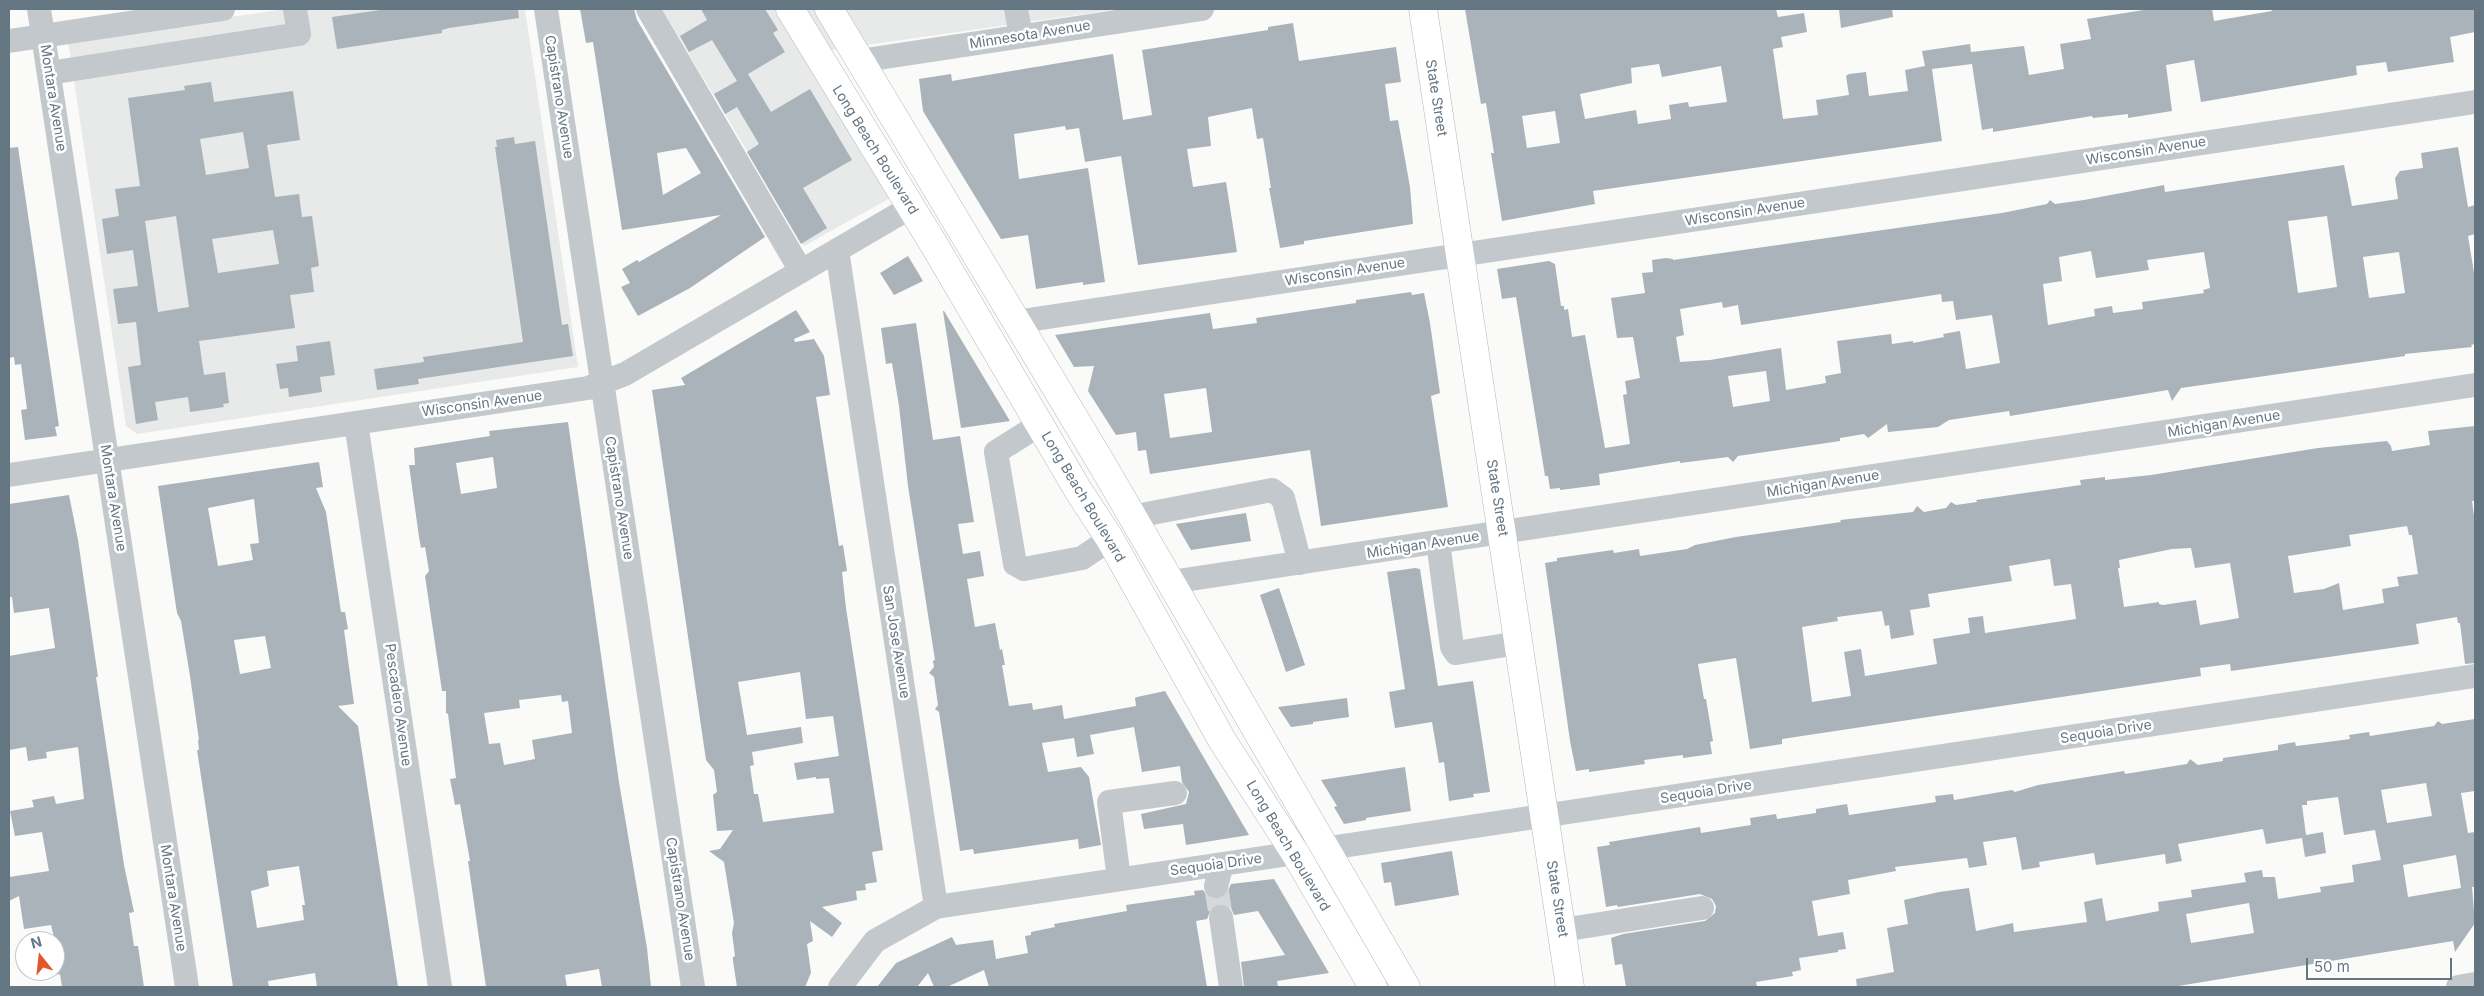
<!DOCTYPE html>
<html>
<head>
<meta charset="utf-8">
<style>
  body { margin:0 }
  #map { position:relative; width:2484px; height:996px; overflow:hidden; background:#fafaf8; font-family:Inter,sans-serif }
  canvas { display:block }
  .frame { position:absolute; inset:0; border:10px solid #657683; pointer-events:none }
  .north { position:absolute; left:15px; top:931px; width:50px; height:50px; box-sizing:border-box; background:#fff; border:1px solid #c1c8cd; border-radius:50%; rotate:344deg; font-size:14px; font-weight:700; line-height:20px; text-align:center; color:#657683 }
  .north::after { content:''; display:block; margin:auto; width:18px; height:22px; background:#e4572e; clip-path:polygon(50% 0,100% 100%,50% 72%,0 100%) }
  .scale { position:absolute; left:2306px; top:958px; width:146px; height:22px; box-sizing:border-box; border:2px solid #657683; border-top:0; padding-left:6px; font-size:15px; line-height:18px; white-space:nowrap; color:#657683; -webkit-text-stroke:4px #fff; paint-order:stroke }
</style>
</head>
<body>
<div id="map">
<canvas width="2484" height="996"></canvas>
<div class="frame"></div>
<div class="north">N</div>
<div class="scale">50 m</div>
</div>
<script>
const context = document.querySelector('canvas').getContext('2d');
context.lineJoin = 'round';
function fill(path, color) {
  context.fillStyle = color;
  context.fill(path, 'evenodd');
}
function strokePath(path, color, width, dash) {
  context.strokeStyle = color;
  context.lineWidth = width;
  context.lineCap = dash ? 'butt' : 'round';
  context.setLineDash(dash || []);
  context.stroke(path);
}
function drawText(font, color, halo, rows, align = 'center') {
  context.font = font + ' Inter,sans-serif';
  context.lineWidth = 5;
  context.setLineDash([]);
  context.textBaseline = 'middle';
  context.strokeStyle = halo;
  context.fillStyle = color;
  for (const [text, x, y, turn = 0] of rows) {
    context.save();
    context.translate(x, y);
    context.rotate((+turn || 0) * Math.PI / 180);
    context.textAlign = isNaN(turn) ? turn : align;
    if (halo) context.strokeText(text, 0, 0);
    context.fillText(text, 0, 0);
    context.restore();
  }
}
fill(new Path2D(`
  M 285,9 L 525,9 L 578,367 L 137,434 L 126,426 L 68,41 Z
  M 662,9 L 1119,9 L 804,54 L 892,197 L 804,246 Z`), '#e8e9e9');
fill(new Path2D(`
  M 387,9 L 518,9 L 519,18 L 449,28 L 442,30 L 442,33 L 337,49 L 332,17 Z
  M 580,9 L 634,9 L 637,20 L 765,237 L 690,288 L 638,316 L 621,287 L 630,283 L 622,269 L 637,260 L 639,262 L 721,215 L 622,230 L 593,42 L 586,43 ZM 686,148 L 701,173 L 663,195 L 657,153 Z
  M 701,9 L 765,9 L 778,30 L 773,33 L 785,52 L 748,74 L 771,112 L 810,89 L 852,160 L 803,188 L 827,228 L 801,244 L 747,152 L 759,144 L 737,107 L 725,114 L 714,94 L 737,81 L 712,40 L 689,52 L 680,36 L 707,20 Z
  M 1465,9 L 1776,9 L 1778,17 L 1804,13 L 1807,32 L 1781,37 L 1783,47 L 1773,49 L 1783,119 L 1818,115 L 1816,100 L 1849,95 L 1846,76 L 1849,74 L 1866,72 L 1869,96 L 1908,91 L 1905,70 L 1925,66 L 1922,51 L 1970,44 L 1971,52 L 2024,46 L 2029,75 L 2064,69 L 2060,44 L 2091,39 L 2087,19 L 2150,9 L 2212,9 L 2214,21 L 2272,11 L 2271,9 L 2475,9 L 2475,32 L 2450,37 L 2454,62 L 2388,72 L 2386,62 L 2356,66 L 2357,75 L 2201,102 L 2194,60 L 2166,65 L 2172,111 L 2128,118 L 2128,114 L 2093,118 L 2092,116 L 1993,132 L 1993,128 L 1982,130 L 1972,64 L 1932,69 L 1942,141 L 1593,191 L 1595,204 L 1502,221 L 1491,153 L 1494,153 L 1486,103 L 1481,104 ZM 1659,64 L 1662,77 L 1721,66 L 1727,102 L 1689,107 L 1688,102 L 1669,105 L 1671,119 L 1638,124 L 1636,110 L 1585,119 L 1580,94 L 1632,83 L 1631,68 ZM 1555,111 L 1560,143 L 1527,148 L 1522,116 Z
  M 1839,9 L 1892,9 L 1893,17 L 1841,28 Z
  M 1293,23 L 1299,61 L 1396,47 L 1401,82 L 1385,84 L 1390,121 L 1398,120 L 1410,187 L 1413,224 L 1304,241 L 1304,244 L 1280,248 L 1269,188 L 1271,188 L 1263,138 L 1257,139 L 1252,108 L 1208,117 L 1211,146 L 1187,149 L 1193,187 L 1226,182 L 1237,252 L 1138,265 L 1121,156 L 1085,162 L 1079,128 L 1066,130 L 1065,126 L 1014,134 L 1019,179 L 1088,168 L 1105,282 L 1083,285 L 1083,282 L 1036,289 L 1028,235 L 1001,239 L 923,111 L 919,79 L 951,74 L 952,81 L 1113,54 L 1123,120 L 1152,115 L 1142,50 L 1268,30 L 1268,27 Z
  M 211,82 L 214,102 L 293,91 L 300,140 L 267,145 L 275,197 L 299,194 L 302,217 L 312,216 L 319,266 L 311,268 L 314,292 L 290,295 L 295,328 L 199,341 L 204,375 L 225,372 L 229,403 L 223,404 L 224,407 L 190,412 L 188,397 L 155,402 L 158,420 L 136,424 L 128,367 L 141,365 L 136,322 L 118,324 L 113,289 L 138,286 L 133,250 L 107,254 L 102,219 L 119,216 L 115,189 L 140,186 L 128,98 L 185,90 L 184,86 ZM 243,132 L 249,168 L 206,175 L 200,139 ZM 176,216 L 189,307 L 158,312 L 145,221 ZM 273,230 L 279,264 L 218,273 L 212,239 Z
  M 514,137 L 515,144 L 535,141 L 562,325 L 568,324 L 573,356 L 418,379 L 419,384 L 377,390 L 374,369 L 424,362 L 423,357 L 523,342 L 495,147 L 497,147 L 496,140 Z
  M 18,147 L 59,426 L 55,427 L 57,436 L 25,440 L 21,410 L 27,409 L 21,364 L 15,365 L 14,357 L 9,358 L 9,148 Z
  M 2458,147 L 2468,207 L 2475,205 L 2475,234 L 2468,236 L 2475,279 L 2475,344 L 2471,345 L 2472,347 L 2405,354 L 2405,356 L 2181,388 L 2172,401 L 2168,390 L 2010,416 L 2009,411 L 1949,420 L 1938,427 L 1888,432 L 1887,424 L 1868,438 L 1864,434 L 1840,438 L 1840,441 L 1738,456 L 1733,462 L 1728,457 L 1680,463 L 1680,461 L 1599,474 L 1600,485 L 1560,490 L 1560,488 L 1550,489 L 1548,476 L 1545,476 L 1516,297 L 1502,299 L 1497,269 L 1549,261 L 1555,264 L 1561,306 L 1564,306 L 1564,310 L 1568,309 L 1572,337 L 1585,335 L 1605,448 L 1630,444 L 1623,395 L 1627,394 L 1625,381 L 1640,378 L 1633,337 L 1617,338 L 1611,298 L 1645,293 L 1642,273 L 1653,272 L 1652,260 L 1666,258 L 1673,259 L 1673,260 L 2002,213 L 2047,204 L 2050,200 L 2055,204 L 2084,200 L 2164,185 L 2165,192 L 2344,165 L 2352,206 L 2398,199 L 2395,178 L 2400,171 L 2423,168 L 2421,153 ZM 2327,216 L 2337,287 L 2298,293 L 2288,221 ZM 2091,251 L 2096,278 L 2149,270 L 2147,260 L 2204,252 L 2210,288 L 2203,290 L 2204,293 L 2142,302 L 2143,309 L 2113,313 L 2112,306 L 2094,309 L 2095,316 L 2048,325 L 2043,284 L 2062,281 L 2059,257 ZM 2399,252 L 2405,293 L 2369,298 L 2363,257 ZM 1941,294 L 1942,302 L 1953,301 L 1956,320 L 1992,315 L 2000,363 L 1966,369 L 1960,331 L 1943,334 L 1944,337 L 1913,343 L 1913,341 L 1892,344 L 1891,334 L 1837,341 L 1841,373 L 1825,376 L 1826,383 L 1786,390 L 1781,348 L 1710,360 L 1680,362 L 1676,337 L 1684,335 L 1680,309 L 1722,302 L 1723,308 L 1738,305 L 1741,325 ZM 1766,371 L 1770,401 L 1733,407 L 1728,376 Z
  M 908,256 L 923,281 L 894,295 L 880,273 Z
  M 1411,292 L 1412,295 L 1424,293 L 1430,323 L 1440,393 L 1431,396 L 1448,507 L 1321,526 L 1310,450 L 1150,474 L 1146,450 L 1138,451 L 1136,432 L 1116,435 L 1088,391 L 1094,366 L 1074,367 L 1055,335 L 1210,313 L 1213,329 L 1257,323 L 1256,318 L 1356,303 L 1356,300 ZM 1206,388 L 1212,432 L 1170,438 L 1164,394 Z
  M 796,310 L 810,332 L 794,339 L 795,342 L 814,339 L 824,356 L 830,395 L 816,397 L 839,546 L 843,545 L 847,571 L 842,572 L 846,608 L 883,850 L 872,852 L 877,882 L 865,884 L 866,890 L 856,891 L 857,900 L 822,907 L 842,923 L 832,937 L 810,921 L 813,941 L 807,944 L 811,973 L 805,987 L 737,987 L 733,961 L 733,957 L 735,956 L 732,933 L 734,923 L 724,862 L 709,851 L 720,849 L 733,830 L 717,831 L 713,795 L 717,792 L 714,770 L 706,760 L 652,390 L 685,385 L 681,378 ZM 800,672 L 806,719 L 833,716 L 839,756 L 794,763 L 797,780 L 816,777 L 816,779 L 829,778 L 834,813 L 763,822 L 758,794 L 754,794 L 750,766 L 754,765 L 752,752 L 803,743 L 801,727 L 747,735 L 738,682 Z
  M 943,311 L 944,311 L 1010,421 L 961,428 Z
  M 916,323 L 933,440 L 960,436 L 974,522 L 958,524 L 963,554 L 980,551 L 984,576 L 967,579 L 975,627 L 995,623 L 1000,650 L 1002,649 L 1005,665 L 1002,665 L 1009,706 L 1032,703 L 1033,710 L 1062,705 L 1064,719 L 1136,706 L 1135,698 L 1137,697 L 1165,691 L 1249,835 L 1186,845 L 1183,824 L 1144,829 L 1141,814 L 1186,804 L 1189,792 L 1182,782 L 1180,766 L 1142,772 L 1134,727 L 1090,735 L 1094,754 L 1077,757 L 1074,738 L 1042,743 L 1048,772 L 1081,767 L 1089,777 L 1101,845 L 1079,849 L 1078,839 L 974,854 L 973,849 L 960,851 L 939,712 L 935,709 L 938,705 L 934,677 L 929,673 L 934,667 L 933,661 L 935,660 L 908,486 L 899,406 L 892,363 L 886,364 L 881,328 Z
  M 330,341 L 335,375 L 320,377 L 322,392 L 289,397 L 288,388 L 280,389 L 276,364 L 298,361 L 296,346 Z
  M 568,422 L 619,782 L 647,948 L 651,987 L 602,987 L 599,969 L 565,975 L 567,987 L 486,987 L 468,861 L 470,861 L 460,804 L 455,805 L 450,779 L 456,778 L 448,714 L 446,713 L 446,691 L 442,691 L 425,576 L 429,571 L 425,547 L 421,548 L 419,537 L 409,465 L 415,465 L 414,448 L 490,436 L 489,431 ZM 493,457 L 497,488 L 461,494 L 456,463 ZM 561,695 L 562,702 L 568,701 L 572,733 L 532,740 L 535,759 L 504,765 L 500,743 L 489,744 L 484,713 L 520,708 L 519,700 Z
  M 2475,426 L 2475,501 L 2472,501 L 2475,523 L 2475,663 L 2465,664 L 2460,623 L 2458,623 L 2457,617 L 2416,624 L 2419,644 L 2231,671 L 2230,664 L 2200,668 L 2201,676 L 1782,739 L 1782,744 L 1750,749 L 1736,658 L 1698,664 L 1704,699 L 1706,699 L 1713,741 L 1710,742 L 1712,754 L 1683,758 L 1683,755 L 1644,760 L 1645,764 L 1589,772 L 1589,769 L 1576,771 L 1570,741 L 1545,563 L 1557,561 L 1557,558 L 1613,550 L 1614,553 L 1639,549 L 1640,556 L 1687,549 L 1695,545 L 1736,537 L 1841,522 L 1840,520 L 1913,512 L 1917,506 L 1924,512 L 1946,508 L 1951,502 L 1956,505 L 1977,502 L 1976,500 L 2081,485 L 2080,480 L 2105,477 L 2105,480 L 2151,475 L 2318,448 L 2387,441 L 2391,446 L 2392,451 L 2430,445 L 2428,431 ZM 2407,526 L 2409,535 L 2412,535 L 2418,574 L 2397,577 L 2399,586 L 2382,589 L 2384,603 L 2343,610 L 2339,583 L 2324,589 L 2294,593 L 2288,556 L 2351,546 L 2349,535 ZM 2191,548 L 2195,568 L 2230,563 L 2239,618 L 2200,625 L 2196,600 L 2163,605 L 2159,604 L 2159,602 L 2124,607 L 2118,568 L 2120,568 L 2119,560 L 2172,549 ZM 2050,559 L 2054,586 L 2071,584 L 2076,619 L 1985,633 L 1983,616 L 1968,618 L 1970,633 L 1933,639 L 1937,664 L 1865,676 L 1861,649 L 1844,652 L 1851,696 L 1812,702 L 1802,627 L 1838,621 L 1837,617 L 1882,611 L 1885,626 L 1889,625 L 1891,639 L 1914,635 L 1910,610 L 1930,607 L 1928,594 L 2012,581 L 2009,566 Z
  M 319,462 L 323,487 L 316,488 L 326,512 L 341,612 L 345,612 L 348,629 L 344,630 L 354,704 L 338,706 L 358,726 L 398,987 L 317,987 L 315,973 L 268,981 L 269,987 L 233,987 L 197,750 L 199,750 L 198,740 L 199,740 L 190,676 L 181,621 L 177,613 L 158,486 ZM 254,499 L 259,543 L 250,544 L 253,560 L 218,566 L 208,508 ZM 265,636 L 271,668 L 240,674 L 234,640 ZM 299,866 L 305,905 L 302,905 L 304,920 L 257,928 L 251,891 L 269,886 L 267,871 Z
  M 69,495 L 78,540 L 98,677 L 96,677 L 124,865 L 134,912 L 129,913 L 134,946 L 138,946 L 144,987 L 62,987 L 60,974 L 55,975 L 55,941 L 51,925 L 24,929 L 19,896 L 9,901 L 9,877 L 49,871 L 42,832 L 15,836 L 10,811 L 34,807 L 32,800 L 54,796 L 56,804 L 84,799 L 78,747 L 46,752 L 47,758 L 28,761 L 26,747 L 9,750 L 9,656 L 55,648 L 49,608 L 14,613 L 12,597 L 9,597 L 9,504 Z
  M 1246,513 L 1251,541 L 1191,550 L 1176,524 Z
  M 1415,568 L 1420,569 L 1438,686 L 1473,681 L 1490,792 L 1473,794 L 1474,797 L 1449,801 L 1444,762 L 1439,763 L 1432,722 L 1395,728 L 1389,692 L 1405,689 L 1387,572 Z
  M 1279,588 L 1305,665 L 1286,672 L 1260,595 Z
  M 1347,698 L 1349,717 L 1313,722 L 1313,724 L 1291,727 L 1278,707 Z
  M 2475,719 L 2475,791 L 2461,793 L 2468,833 L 2475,832 L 2475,887 L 2472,887 L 2475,923 L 2455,952 L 2453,941 L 2172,987 L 1857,987 L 1856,979 L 1894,972 L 1887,928 L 1908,924 L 1904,900 L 1939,892 L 1969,888 L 1976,931 L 2013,923 L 2014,932 L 2087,922 L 2084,902 L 2102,898 L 2106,921 L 2159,911 L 2158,902 L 2192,897 L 2191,890 L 2246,882 L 2244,873 L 2262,870 L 2263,877 L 2275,877 L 2278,899 L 2321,892 L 2320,887 L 2354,882 L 2352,865 L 2381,860 L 2375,830 L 2344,835 L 2338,797 L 2307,801 L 2307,805 L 2302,805 L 2306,835 L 2323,832 L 2326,853 L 2305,857 L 2302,838 L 2266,844 L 2263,829 L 2178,844 L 2182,861 L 2166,864 L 2165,854 L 2096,865 L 2094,853 L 2039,862 L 2040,867 L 2022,870 L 2016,837 L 1983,842 L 1987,865 L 1969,868 L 1967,858 L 1895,867 L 1896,871 L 1848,880 L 1850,894 L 1812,901 L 1818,936 L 1843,932 L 1846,949 L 1838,950 L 1838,952 L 1799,958 L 1801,970 L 1792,972 L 1793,976 L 1756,982 L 1757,987 L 1626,987 L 1622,964 L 1615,965 L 1611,938 L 1623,934 L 1705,921 L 1715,913 L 1716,906 L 1712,899 L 1700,894 L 1618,907 L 1617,905 L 1606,907 L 1597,847 L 1610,845 L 1609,842 L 1700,827 L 1701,833 L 1751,825 L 1750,818 L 1776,814 L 1777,819 L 1816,813 L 1816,809 L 1847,804 L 1849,815 L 1936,802 L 1935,796 L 1953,794 L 1954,800 L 2012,790 L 2015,792 L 2038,785 L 2124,771 L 2125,774 L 2187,764 L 2190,759 L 2198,765 L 2223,761 L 2223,758 L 2278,750 L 2278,745 L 2295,742 L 2296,746 L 2320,743 L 2350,739 L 2349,735 L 2369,732 L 2370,736 L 2434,726 L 2438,721 L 2442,724 ZM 2426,783 L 2432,816 L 2387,823 L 2381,790 ZM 2456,855 L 2461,888 L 2408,897 L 2403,865 ZM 2249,903 L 2254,933 L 2191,943 L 2186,914 Z
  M 1405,767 L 1411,811 L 1366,818 L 1366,820 L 1344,824 L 1334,807 L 1337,806 L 1321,780 Z
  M 1452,851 L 1459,895 L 1395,906 L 1391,882 L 1384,883 L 1381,863 Z
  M 1274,879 L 1329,973 L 1277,981 L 1278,987 L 1244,987 L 1241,962 L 1285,955 L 1258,911 L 1234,915 L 1231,908 L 1220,903 L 1212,907 L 1207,919 L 1196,921 L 1207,987 L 989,987 L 984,970 L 947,987 L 934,987 L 928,973 L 917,987 L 877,987 L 896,963 L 952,937 L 956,945 L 993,940 L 996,959 L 1028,953 L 1025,936 L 1031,935 L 1031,932 L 1055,927 L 1054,924 L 1127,911 L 1126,905 L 1195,895 L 1194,891 L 1203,890 L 1207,896 L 1219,899 L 1226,895 L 1231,884 Z`), '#aab3b9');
strokePath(new Path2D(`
  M 1216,886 L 1221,917`), '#d5d9db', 24, [24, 12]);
const major = new Path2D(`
  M 790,9 L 936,248 L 1078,490 L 1110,539 L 1222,740 L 1295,853 L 1373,987
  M 829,9 L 1103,466 L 1406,987
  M 1423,9 L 1570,987`);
strokePath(major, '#b5babe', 29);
strokePath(new Path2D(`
  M 39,9 L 187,987
  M 546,9 L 693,987
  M 648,9 L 801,271
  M 1016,9 L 1021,36
  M 9,41 L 223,9
  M 859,61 L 1202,9
  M 49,73 L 299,34 L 295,9
  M 837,250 L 936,907
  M 1015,322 L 2475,102
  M 356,423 L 440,987
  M 1039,425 L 996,452 L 1015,564 L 1024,569 L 1082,558 L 1110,539
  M 9,475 L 588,388 L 625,374 L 911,207
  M 1131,517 L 1272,490 L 1283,498 L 1300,563
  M 1438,542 L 1452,647 L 1456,653 L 1518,643
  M 1171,582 L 2475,385
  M 1119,879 L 1109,802 L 1175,793
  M 1216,886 L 1222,864
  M 1221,917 L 1231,987
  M 1562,930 L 1702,908
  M 840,987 L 875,941 L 936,907 L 2475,676
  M 2458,987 L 2475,984`), '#c3c8cc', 24);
strokePath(major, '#fff', 28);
drawText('14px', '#657683', '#fff', [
  ["Minnesota Avenue",1030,35,-9],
  ["Capistrano Avenue",559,97,81],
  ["Montara Avenue",53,98,81],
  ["State Street",1436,98,81],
  ["Long Beach Boulevard",875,150,58],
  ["Wisconsin Avenue",2146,151,-9],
  ["Wisconsin Avenue",1745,212,-9],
  ["Wisconsin Avenue",1345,272,-9],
  ["Wisconsin Avenue",482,404,-8],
  ["Michigan Avenue",2224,424,-9],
  ["Michigan Avenue",1823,484,-9],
  ["Long Beach Boulevard",1083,497,59],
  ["Montara Avenue",113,498,81],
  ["Capistrano Avenue",619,498,81],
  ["State Street",1497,498,81],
  ["Michigan Avenue",1423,545,-9],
  ["San Jose Avenue",896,642,81],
  ["Pescadero Avenue",398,705,82],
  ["Sequoia Drive",2106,732,-9],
  ["Sequoia Drive",1706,792,-9],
  ["Long Beach Boulevard",1288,846,59],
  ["Sequoia Drive",1216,865,-8],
  ["Montara Avenue",173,898,81],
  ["Capistrano Avenue",680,899,81],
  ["State Street",1557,899,81]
]);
</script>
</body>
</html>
